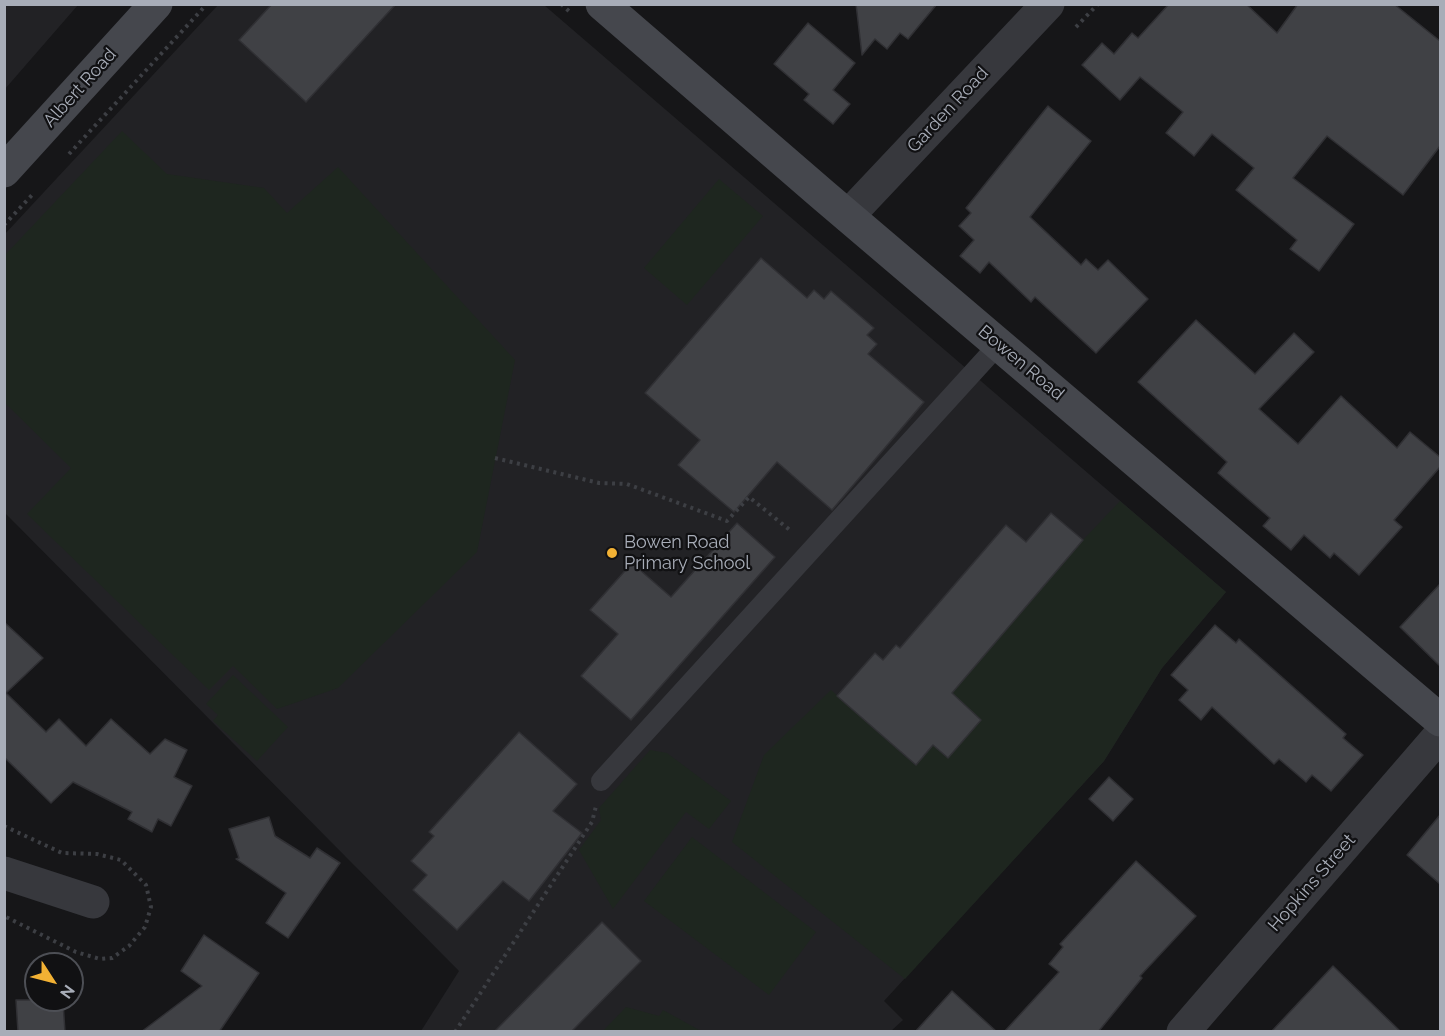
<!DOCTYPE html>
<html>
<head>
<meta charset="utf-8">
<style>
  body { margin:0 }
  #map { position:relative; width:1445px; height:1036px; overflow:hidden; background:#161618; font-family:Raleway,sans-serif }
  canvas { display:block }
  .frame { position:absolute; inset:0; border:6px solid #a8adb8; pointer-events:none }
  .north { position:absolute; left:24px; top:952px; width:60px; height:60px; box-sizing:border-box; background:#111113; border:2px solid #4d4f55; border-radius:50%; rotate:126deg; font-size:16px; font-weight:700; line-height:24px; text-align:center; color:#a8adb8 }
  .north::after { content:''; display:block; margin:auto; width:21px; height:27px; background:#f2b134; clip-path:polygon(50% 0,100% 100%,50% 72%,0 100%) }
</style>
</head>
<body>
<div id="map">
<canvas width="1445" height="1036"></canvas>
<div class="frame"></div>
<div class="north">N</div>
</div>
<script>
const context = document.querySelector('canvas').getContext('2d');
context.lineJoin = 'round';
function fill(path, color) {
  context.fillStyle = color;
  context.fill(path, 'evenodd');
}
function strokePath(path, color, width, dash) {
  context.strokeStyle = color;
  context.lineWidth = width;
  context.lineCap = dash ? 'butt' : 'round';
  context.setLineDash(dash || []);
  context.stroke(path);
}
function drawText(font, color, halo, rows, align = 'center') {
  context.font = font + ' Raleway,sans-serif';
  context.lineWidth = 4.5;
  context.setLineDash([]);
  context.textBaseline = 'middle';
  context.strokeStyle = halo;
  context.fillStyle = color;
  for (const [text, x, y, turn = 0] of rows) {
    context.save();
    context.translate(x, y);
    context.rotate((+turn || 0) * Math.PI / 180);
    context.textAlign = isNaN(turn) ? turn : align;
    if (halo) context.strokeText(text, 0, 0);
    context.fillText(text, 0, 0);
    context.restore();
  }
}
fill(new Path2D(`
  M 5,4 L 78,5 L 5,89 L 4,5 Z
  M 218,5 L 544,5 L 1226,592 L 1162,668 L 1104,761 L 884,1001 L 903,1020 L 891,1031 L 421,1031 L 459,971 L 5,513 L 4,235 Z`), '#222225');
fill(new Path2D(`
  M 122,131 L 167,174 L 264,188 L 287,213 L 338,167 L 515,360 L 477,552 L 338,688 L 277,709 L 233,666 L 209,690 L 27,514 L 71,468 L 5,403 L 5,255 Z
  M 719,179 L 763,216 L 687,305 L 644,268 Z
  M 1120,501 L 1226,592 L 1162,668 L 1104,761 L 905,979 L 732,842 L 764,755 L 831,690 L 915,765 L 933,745 L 948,757 L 981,720 L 952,693 L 1083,540 Z
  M 233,675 L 288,727 L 257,761 L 213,721 L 218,715 L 206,704 Z
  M 650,750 L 667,753 L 731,801 L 709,829 L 686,812 L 613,909 L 579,850 L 601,820 L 599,808 Z
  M 692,837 L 816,932 L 769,995 L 644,901 Z
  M 626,1007 L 659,1016 L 663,1010 L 701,1031 L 603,1031 Z`), '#1e261f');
const building = new Path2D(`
  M 272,4 L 396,4 L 306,102 L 239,40 Z
  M 856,4 L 937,4 L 908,39 L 900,33 L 887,49 L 875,39 L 862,55 Z
  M 1169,4 L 1246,4 L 1277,33 L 1298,4 L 1394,4 L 1440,41 L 1440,146 L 1403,195 L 1327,136 L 1293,178 L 1354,224 L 1319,271 L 1290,249 L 1297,240 L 1236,190 L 1254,168 L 1212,134 L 1194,156 L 1166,133 L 1183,112 L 1140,77 L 1120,100 L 1082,65 L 1102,43 L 1114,54 L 1132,33 L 1138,38 Z
  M 808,23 L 855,63 L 833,90 L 850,104 L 833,124 L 804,100 L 809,94 L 774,64 Z
  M 1048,106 L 1091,141 L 1030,217 L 1081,265 L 1086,259 L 1098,270 L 1108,260 L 1148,299 L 1096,353 L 1035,297 L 1031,302 L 989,262 L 980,273 L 960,256 L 974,240 L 959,226 L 971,213 L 966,208 Z
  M 761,258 L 807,298 L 814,290 L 824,299 L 831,291 L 874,328 L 867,335 L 877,344 L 868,354 L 924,402 L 832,510 L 777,462 L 734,512 L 678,465 L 700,440 L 645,393 Z
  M 1196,320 L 1255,374 L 1294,333 L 1314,352 L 1259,409 L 1298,444 L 1341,396 L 1397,448 L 1410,432 L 1440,457 L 1440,467 L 1394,520 L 1402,527 L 1359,575 L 1334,553 L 1330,558 L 1304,535 L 1291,550 L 1263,526 L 1270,518 L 1218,473 L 1227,462 L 1138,382 Z
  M 1051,513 L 1083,540 L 952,693 L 981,720 L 948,758 L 933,745 L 916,765 L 837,696 L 875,653 L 883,660 L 896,645 L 900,648 L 1006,525 L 1026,542 Z
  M 737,523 L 775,557 L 631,720 L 581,676 L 618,634 L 590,610 L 632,563 L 671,597 Z
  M 1440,584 L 1440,666 L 1400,627 Z
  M 4,622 L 43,658 L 6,693 L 46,732 L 59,719 L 86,746 L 111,719 L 150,754 L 165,739 L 187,750 L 174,777 L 192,786 L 171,826 L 158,819 L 152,832 L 128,819 L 132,812 L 73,782 L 51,803 L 4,757 Z
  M 1215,625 L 1236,643 L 1239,639 L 1346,734 L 1343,738 L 1363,755 L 1331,791 L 1312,775 L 1306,782 L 1279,759 L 1274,764 L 1212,707 L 1201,720 L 1179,700 L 1188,690 L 1171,675 Z
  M 519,732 L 577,784 L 553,811 L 582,833 L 529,901 L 503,881 L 457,930 L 413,890 L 427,875 L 411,861 L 434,836 L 429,832 Z
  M 1109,777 L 1133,799 L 1113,821 L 1089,799 Z
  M 1440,815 L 1440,884 L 1407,855 Z
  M 269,817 L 275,836 L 310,858 L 317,848 L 340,863 L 288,938 L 266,923 L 286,893 L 236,859 L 239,858 L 229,829 Z
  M 1136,861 L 1196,916 L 1140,976 L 1142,978 L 1098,1032 L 1004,1032 L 1059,972 L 1049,964 L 1063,947 L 1060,944 Z
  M 602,922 L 641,961 L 571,1032 L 494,1032 Z
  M 204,935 L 259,973 L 219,1032 L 141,1032 L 202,986 L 181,971 Z
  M 1333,966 L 1401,1032 L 1271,1032 Z
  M 952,991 L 997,1032 L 915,1032 Z
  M 16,1000 L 44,1000 L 44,1003 L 63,1002 L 65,1032 L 18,1032 Z`);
fill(building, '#404145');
strokePath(building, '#303034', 1.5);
strokePath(new Path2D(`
  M 561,4 L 570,12
  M 1076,27 L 1098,4
  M 69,154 L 207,4
  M 4,225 L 32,195
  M 495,458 L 599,483 L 627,484 L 727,521 L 749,497 L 791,531
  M 4,826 L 62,853 L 97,854 L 121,860 L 146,885 L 151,907 L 145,927 L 129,946 L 112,958 L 100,959 L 76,952 L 4,916
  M 455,1032 L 592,822 L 596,806`), '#3d3f44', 4, [3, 4.5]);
strokePath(new Path2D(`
  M 601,781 L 999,344`), '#37383d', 20);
strokePath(new Path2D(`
  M 848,216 L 1048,4
  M 4,873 L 93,902
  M 1183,1032 L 1440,735`), '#37383d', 33);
strokePath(new Path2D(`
  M 602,4 L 823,195 L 1440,720
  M 4,171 L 156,4`), '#45474d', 33);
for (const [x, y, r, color] of [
  [612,553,6,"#f2b134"]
]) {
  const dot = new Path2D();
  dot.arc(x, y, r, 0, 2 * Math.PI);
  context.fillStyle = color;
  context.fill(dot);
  strokePath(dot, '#111113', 2);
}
drawText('18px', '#a8adb8', '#111113', [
  ["Albert Road",80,88,-48],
  ["Garden Road",948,110,-47],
  ["Bowen Road",1021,363,40],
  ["Hopkins Street",1312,883,-49]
]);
drawText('18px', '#a8adb8', '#111113', [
  ["Bowen Road",624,543],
  ["Primary School",624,564]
], 'left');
</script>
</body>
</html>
